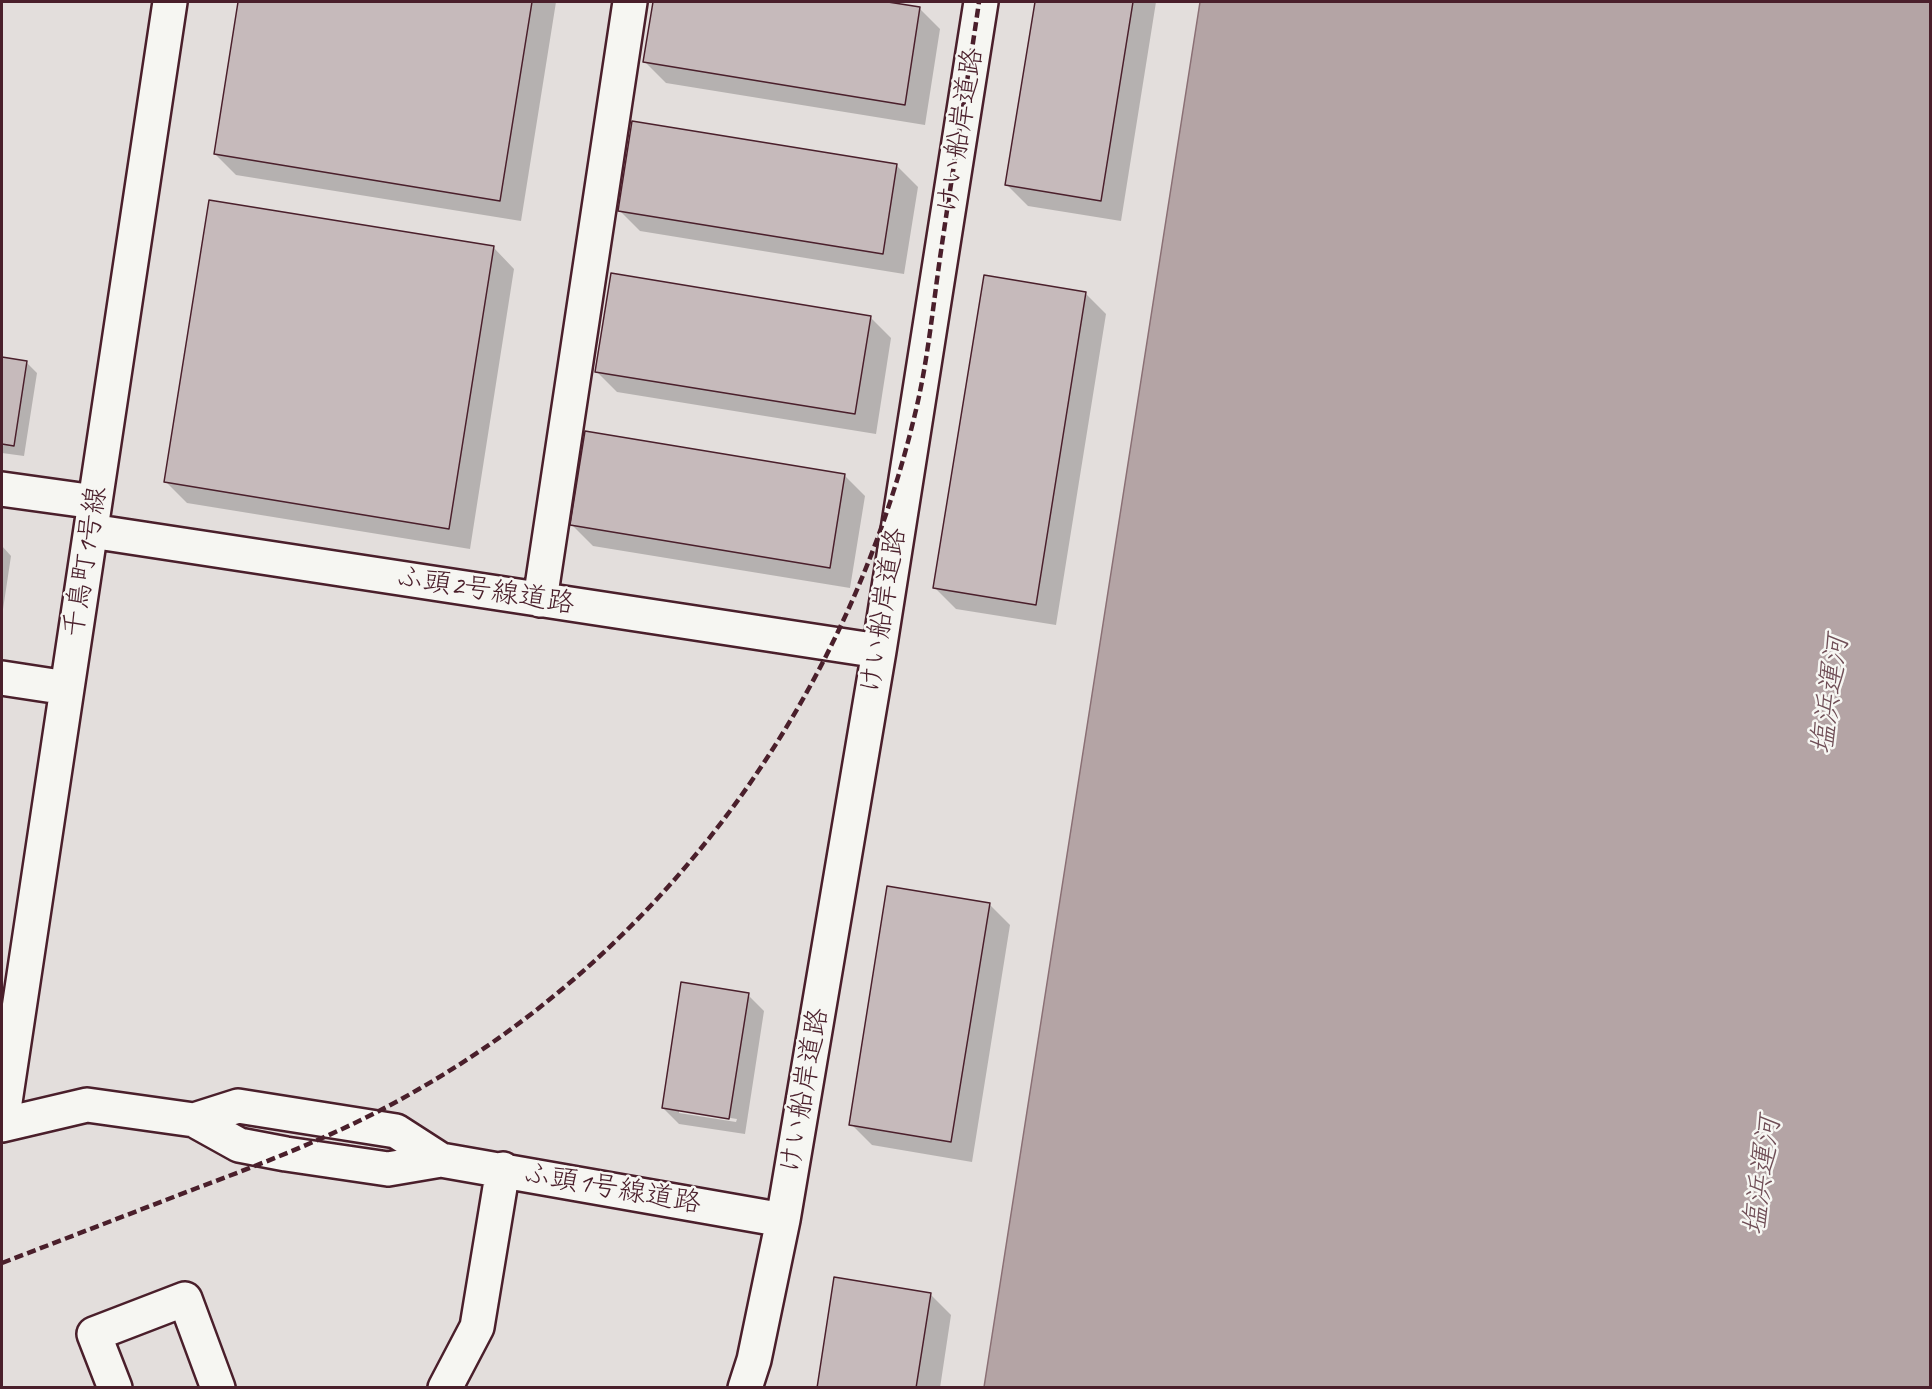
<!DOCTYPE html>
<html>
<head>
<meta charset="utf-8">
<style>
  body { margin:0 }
  #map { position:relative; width:1932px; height:1389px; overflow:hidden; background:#efedea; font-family:Caveat,sans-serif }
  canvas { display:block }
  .frame { position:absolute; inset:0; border:3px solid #4a1f2b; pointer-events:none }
</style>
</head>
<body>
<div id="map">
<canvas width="1932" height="1389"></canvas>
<div class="frame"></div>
</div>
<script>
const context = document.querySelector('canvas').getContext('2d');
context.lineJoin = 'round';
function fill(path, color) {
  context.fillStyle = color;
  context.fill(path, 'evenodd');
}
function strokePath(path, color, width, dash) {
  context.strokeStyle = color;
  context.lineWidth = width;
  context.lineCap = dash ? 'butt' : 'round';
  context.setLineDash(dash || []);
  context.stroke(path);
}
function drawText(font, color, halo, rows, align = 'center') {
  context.font = font + ' Caveat,"Klee One",sans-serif';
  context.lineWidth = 5;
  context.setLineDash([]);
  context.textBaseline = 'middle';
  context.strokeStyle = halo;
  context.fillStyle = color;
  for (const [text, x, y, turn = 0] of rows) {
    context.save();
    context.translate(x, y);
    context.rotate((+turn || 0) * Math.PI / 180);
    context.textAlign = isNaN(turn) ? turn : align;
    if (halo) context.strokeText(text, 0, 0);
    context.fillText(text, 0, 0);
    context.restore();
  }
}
fill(new Path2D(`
  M 2,2 L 1200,2 L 984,1387 L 2,1388 Z`), '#e3dedc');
const water = new Path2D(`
  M 1200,2 L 1930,2 L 1930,1387 L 984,1387 Z`);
fill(water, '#b4a4a5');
strokePath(water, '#8a6f74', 1.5);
fill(new Path2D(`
  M 240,2 L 556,2 L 521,221 L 236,175 L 215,154 Z
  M 654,2 L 879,2 L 919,8 L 940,29 L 925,125 L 666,83 L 645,62 Z
  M 1036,2 L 1156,2 L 1121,221 L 1028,206 L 1007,185 Z
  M 897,166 L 918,187 L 904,274 L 640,231 L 619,210 Z
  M 494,248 L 514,269 L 470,549 L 187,503 L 166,482 Z
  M 1085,293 L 1106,314 L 1056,625 L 956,609 L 935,588 Z
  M 870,317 L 891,338 L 876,434 L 617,392 L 596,371 Z
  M 2,359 L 27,363 L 37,373 L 24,456 L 2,453 Z
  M 844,475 L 865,496 L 850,588 L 593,546 L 572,525 Z
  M 2,546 L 11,556 L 2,616 Z
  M 989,904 L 1010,925 L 972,1162 L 872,1145 L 851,1124 Z
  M 748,995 L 764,1011 L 745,1134 L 679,1124 L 663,1108 ZM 679,1110 L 737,1119 L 736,1122 L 679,1113 Z
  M 930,1294 L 951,1315 L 940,1388 L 818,1388 Z`), '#0003');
const building = new Path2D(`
  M 238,2 L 532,2 L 500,201 L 214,154 Z
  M 653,2 L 888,2 L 920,7 L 905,105 L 643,62 Z
  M 1035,2 L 1133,2 L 1101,201 L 1005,185 Z
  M 632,121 L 897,164 L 883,254 L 618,211 Z
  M 209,200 L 494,246 L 449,529 L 164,482 Z
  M 611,273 L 871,316 L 855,414 L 595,372 Z
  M 984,275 L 1086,292 L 1036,605 L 933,588 Z
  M 2,357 L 27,361 L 14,446 L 2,444 Z
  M 585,431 L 845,474 L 830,568 L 570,525 Z
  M 887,886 L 990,903 L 951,1142 L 849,1125 Z
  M 681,982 L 749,993 L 729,1119 L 662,1108 Z
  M 834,1277 L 931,1293 L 916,1388 L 817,1388 Z`);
fill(building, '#c6babb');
strokePath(building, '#4a1f2b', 1.5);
const minor = new Path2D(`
  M 2,489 L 95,502
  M 91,531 L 879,651
  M 540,600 L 630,2
  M 2,678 L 67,688
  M 194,1120 L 238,1106 L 396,1131 L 441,1160
  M 2,1122 L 170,2
  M 2,1125 L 87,1105 L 194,1120 L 239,1145 L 286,1154 L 388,1169 L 441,1160 L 783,1220
  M 115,1388 L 94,1334 L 185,1299 L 218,1388
  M 445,1388 L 477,1327 L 503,1169
  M 745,1388 L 754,1360 L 783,1220 L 879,651 L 981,2`);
strokePath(minor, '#4a1f2b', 38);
strokePath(minor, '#f6f6f2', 33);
strokePath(new Path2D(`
  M 2,1263 C 67,1238 132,1213 197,1188 C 272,1160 349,1130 419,1089 C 670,945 848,695 915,414 C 928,361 933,305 941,251 C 953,168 967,85 979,2`), '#4a1f2b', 4.5, [9, 4.5]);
drawText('28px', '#4a1f2b', '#f6f6f2', [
  ["けい船岸道路",961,131,-81],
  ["千鳥町1号線",86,562,-81],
  ["ふ頭2号線道路",485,591,9],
  ["けい船岸道路",884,611,-81],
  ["けい船岸道路",805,1091,-80],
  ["ふ頭1号線道路",612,1189,10]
]);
drawText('italic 30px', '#6f4e56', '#f6f6f2', [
  ["塩浜運河",1831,695,-82],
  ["塩浜運河",1763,1176,-82]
]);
</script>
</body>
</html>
